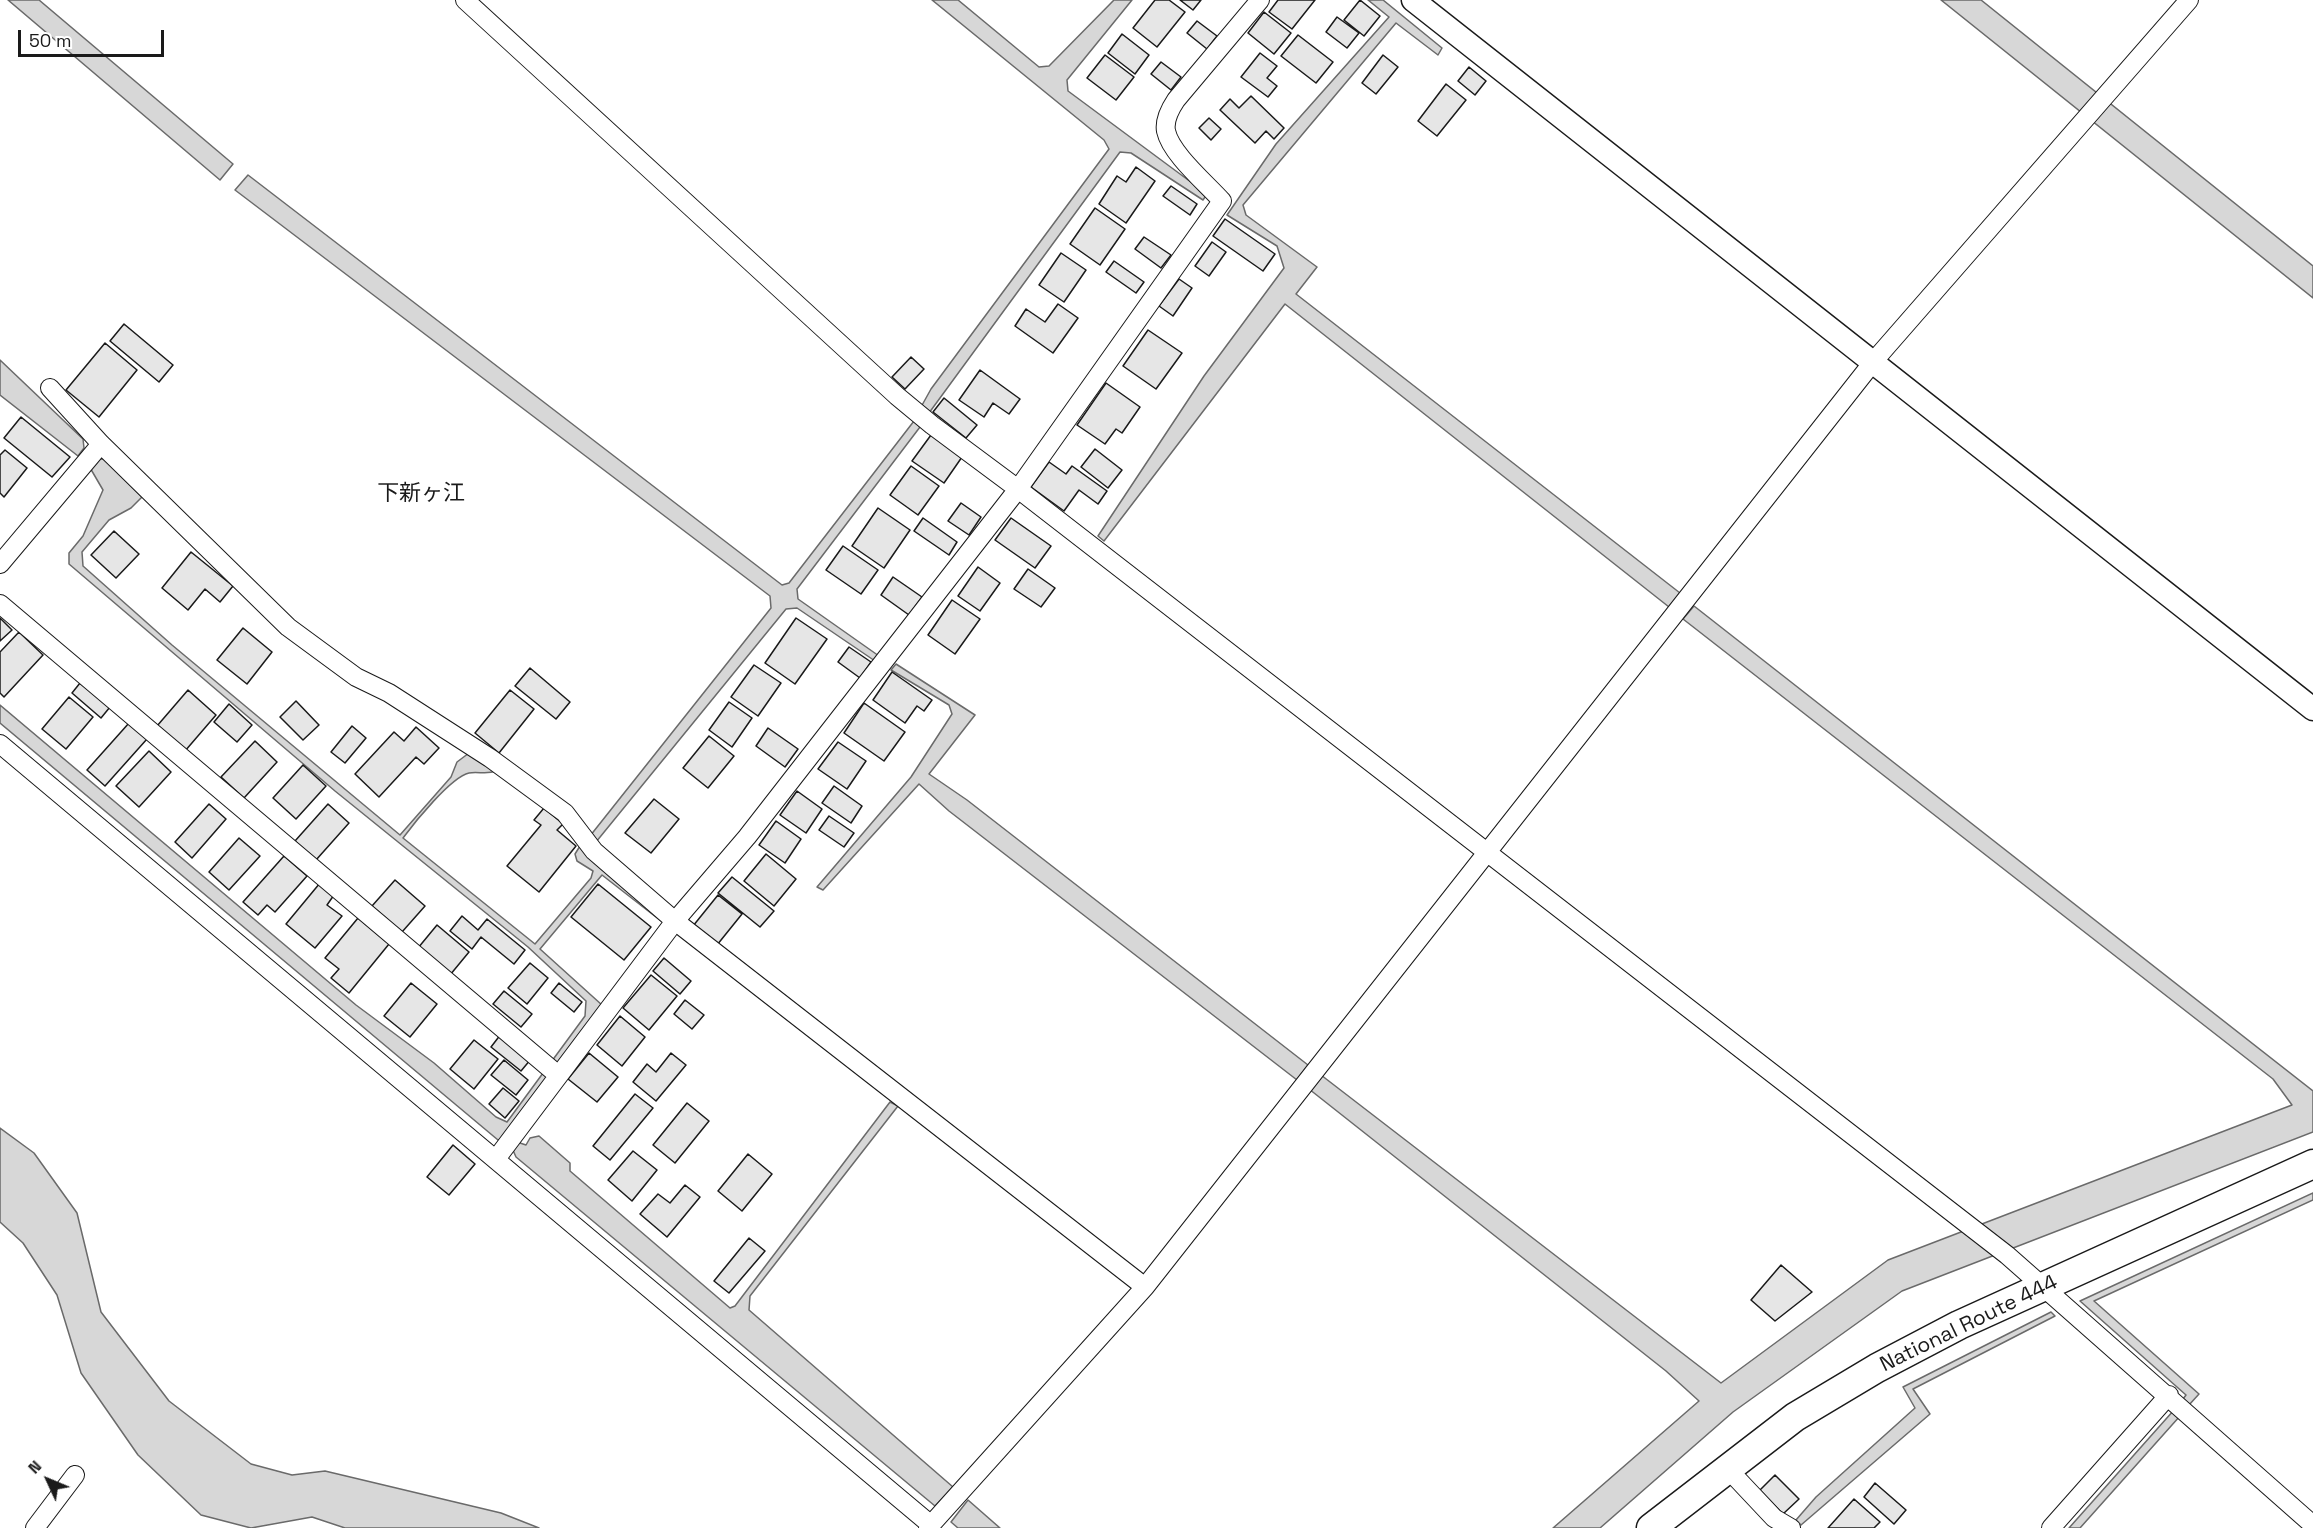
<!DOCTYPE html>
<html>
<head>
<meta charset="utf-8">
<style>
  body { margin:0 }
  #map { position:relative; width:2313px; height:1528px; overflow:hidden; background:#fff; font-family:"Space Grotesk",sans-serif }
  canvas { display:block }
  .north { position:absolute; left:18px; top:1450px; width:60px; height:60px; -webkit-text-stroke:4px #fff; paint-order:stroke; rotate:314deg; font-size:16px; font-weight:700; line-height:24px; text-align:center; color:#1a1a1a }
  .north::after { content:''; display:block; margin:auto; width:21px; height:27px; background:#1a1a1a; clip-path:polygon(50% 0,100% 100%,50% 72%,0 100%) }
  .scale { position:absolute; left:18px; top:30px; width:146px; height:27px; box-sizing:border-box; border:3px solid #1a1a1a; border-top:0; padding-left:8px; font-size:18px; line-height:21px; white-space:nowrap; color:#1a1a1a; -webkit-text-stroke:4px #fff; paint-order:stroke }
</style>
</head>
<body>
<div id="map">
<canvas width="2313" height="1528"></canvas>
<div class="north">N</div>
<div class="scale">50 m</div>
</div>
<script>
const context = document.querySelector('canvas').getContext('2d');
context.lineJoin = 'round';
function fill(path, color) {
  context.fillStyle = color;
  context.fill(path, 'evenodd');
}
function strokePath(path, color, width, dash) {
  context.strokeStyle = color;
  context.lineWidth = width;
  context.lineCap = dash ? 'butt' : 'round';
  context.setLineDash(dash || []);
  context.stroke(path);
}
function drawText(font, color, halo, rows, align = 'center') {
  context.font = font + ' "Space Grotesk","Noto Sans JP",sans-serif';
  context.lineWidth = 4.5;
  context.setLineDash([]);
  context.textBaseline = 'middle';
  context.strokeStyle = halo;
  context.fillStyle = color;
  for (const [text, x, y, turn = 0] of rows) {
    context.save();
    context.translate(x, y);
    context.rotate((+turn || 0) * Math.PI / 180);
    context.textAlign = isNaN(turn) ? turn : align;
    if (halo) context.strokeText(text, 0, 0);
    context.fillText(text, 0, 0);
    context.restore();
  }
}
const water = new Path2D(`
  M 8,0 L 39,0 L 233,164 L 220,180 Z
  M 932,0 L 958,0 L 1039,67 L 1049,66 L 1114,0 L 1132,0 L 1067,80 L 1068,91 L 1207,194 L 1203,200 L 1131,153 L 1120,152 L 929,413 L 921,407 L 931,389 L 1109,149 L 1104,140 Z
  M 1368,0 L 1383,0 L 1442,48 L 1438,55 L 1396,23 L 1243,205 L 1246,215 L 1317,267 L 1296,294 L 1680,593 L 1669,607 L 1285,304 L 1104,541 L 1098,536 L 1204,376 L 1284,268 L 1277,246 L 1227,215 L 1276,144 L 1389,17 Z
  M 1941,0 L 1981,0 L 2313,266 L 2313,298 Z
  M 248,175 L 782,585 L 789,583 L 914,421 L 920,427 L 797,589 L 798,599 L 879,656 L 875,661 L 797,608 L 786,609 L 596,842 L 590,836 L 771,608 L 770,596 L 235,190 Z
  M 0,360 L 83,439 L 84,448 L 78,456 L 0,395 Z
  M 96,459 L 105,459 L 142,497 L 131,508 L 109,520 L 82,552 L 83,566 L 172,645 L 400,835 L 451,777 L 457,762 L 469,753 L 496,771 C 486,775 478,771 469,773 C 451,777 414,823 403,838 L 535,944 L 591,878 L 593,871 L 577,861 L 575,854 L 580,846 L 662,917 L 661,921 L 602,875 L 540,949 L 602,1005 L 504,1139 L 498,1140 L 0,723 L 0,705 L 356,1005 L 434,1063 L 496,1117 L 507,1122 L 585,1016 L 586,1001 L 528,947 L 335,791 L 69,564 L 69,553 L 83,536 L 103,490 L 89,466 Z
  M 1694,606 L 2313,1091 L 2313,1132 L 1902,1291 L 1733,1412 L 1600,1528 L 1553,1528 L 1699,1401 L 1666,1371 L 1309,1089 L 1321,1075 L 1721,1383 L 1888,1260 L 2292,1105 L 2273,1079 L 1683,619 Z
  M 896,664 L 975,715 L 929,774 L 967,800 L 1308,1065 L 1297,1080 L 949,811 L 919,784 L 823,890 L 817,887 L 911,777 L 952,714 L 949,705 L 891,670 Z
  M 890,1102 L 898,1106 L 750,1296 L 749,1310 L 953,1487 L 935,1506 L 516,1157 L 512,1148 L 517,1142 L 526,1145 L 530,1138 L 539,1136 L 570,1163 L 570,1171 L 730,1308 L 735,1306 Z
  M 0,1128 L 34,1153 L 77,1213 L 101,1312 L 169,1401 L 251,1464 L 292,1475 L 325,1471 L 501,1513 L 539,1528 L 345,1528 L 312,1517 L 251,1528 L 201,1515 L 138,1455 L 81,1373 L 57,1295 L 23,1243 L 0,1222 Z
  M 2313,1193 L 2313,1200 L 2094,1301 L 2199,1394 L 2189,1405 L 2183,1399 L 2186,1395 L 2080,1301 Z
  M 2051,1312 L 2055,1316 L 1913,1389 L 1930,1414 L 1801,1525 L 1796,1520 L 1816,1497 L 1915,1408 L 1903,1387 Z
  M 2174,1410 L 2180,1416 L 2080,1528 L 2069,1528 Z
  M 968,1500 L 1000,1528 L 958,1528 L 951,1522 Z`);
fill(water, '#d7d7d7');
strokePath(water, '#6a6a6a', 1.5);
const building = new Path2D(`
  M 1155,0 L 1169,0 L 1185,12 L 1157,47 L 1133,28 Z
  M 1180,0 L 1201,0 L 1193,10 Z
  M 1278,0 L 1315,0 L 1292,29 L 1269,12 Z
  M 1360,0 L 1380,16 L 1364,36 L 1344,20 Z
  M 1264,12 L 1291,33 L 1274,54 L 1248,33 Z
  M 1337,17 L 1359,33 L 1347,48 L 1326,32 Z
  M 1197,21 L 1217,36 L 1207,49 L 1187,33 Z
  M 1122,34 L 1149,55 L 1135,74 L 1108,53 Z
  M 1298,35 L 1333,62 L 1316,83 L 1281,56 Z
  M 1260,53 L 1277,66 L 1267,78 L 1277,86 L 1268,97 L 1241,77 Z
  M 1105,55 L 1134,77 L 1116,100 L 1087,78 Z
  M 1383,55 L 1398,67 L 1376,94 L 1362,83 Z
  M 1161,62 L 1181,77 L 1171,90 L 1151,74 Z
  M 1469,67 L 1486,81 L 1475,95 L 1458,81 Z
  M 1446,84 L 1466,100 L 1437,136 L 1418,121 Z
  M 1251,96 L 1284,128 L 1274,139 L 1266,131 L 1255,143 L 1220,110 L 1230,99 L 1239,108 Z
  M 1209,118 L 1221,129 L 1211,140 L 1199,128 Z
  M 1136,167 L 1155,181 L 1126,223 L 1099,204 L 1117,176 L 1126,182 Z
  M 1171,186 L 1197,204 L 1190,215 L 1163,196 Z
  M 1095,208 L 1125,229 L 1100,265 L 1070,244 Z
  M 1225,219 L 1275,254 L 1263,271 L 1213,236 Z
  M 1144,237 L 1171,255 L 1161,268 L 1135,249 Z
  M 1212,242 L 1226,252 L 1209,276 L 1195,266 Z
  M 1061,253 L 1086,270 L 1064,302 L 1039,285 Z
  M 1114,261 L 1144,282 L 1136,293 L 1106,272 Z
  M 1179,279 L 1192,288 L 1173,316 L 1159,306 Z
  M 1058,304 L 1078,318 L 1053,353 L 1015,326 L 1026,309 L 1045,322 Z
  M 124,324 L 173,365 L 159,382 L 110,341 Z
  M 1148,330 L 1182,353 L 1156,389 L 1123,366 Z
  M 105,343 L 137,370 L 99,417 L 66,390 Z
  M 911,357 L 924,369 L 905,389 L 892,377 Z
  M 980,370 L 1020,399 L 1009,414 L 993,403 L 984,417 L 959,400 Z
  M 1106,383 L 1140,407 L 1122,433 L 1116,429 L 1105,444 L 1077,425 Z
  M 944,398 L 977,425 L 966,438 L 933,412 Z
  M 21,417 L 70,457 L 52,477 L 4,438 Z
  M 931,435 L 962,457 L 944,483 L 912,461 Z
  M 1095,449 L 1122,470 L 1108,488 L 1081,467 Z
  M 5,450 L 27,468 L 4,497 L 0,493 L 0,455 Z
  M 1049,462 L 1066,474 L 1072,466 L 1107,491 L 1098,504 L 1079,490 L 1064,511 L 1031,487 Z
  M 911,466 L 939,486 L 918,515 L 890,495 Z
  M 961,503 L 981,517 L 969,535 L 948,521 Z
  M 878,508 L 910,530 L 884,568 L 852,546 Z
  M 923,518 L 957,542 L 949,555 L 914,531 Z
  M 1011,518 L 1051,546 L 1035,568 L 995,540 Z
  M 114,531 L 139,554 L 116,578 L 91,555 Z
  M 843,546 L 878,570 L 861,594 L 826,570 Z
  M 191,552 L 233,586 L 220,602 L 205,589 L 188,610 L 162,588 Z
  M 978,567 L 1000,583 L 980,611 L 958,596 Z
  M 1028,569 L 1055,588 L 1041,607 L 1014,589 Z
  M 893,577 L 922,597 L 909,615 L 881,595 Z
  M 952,600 L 980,619 L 955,654 L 928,635 Z
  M 0,618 L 12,630 L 0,641 Z
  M 796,618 L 827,639 L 795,684 L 765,663 Z
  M 243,628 L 272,652 L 247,684 L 217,660 Z
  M 19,632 L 43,655 L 4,697 L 0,693 L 0,652 Z
  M 849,647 L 871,662 L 860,678 L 838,662 Z
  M 754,665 L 781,683 L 758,716 L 731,697 Z
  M 530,668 L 570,702 L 556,719 L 515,686 Z
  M 892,672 L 932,700 L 924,711 L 917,706 L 905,723 L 873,700 Z
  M 80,683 L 110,707 L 101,718 L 72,693 Z
  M 188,690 L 216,715 L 185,751 L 157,726 Z
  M 510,690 L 534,709 L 499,753 L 475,733 Z
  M 69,697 L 93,717 L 66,749 L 42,729 Z
  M 296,701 L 319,725 L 303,740 L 280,717 Z
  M 729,702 L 752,718 L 732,747 L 709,730 Z
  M 864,703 L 905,732 L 884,761 L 844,733 Z
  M 229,704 L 252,725 L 237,742 L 214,722 Z
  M 129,723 L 147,739 L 105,786 L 87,770 Z
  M 352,726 L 366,738 L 345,763 L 331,752 Z
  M 416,727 L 439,748 L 424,764 L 416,757 L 379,797 L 355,774 L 394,732 L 404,741 Z
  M 768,728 L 798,749 L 785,767 L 756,746 Z
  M 709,736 L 734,756 L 708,788 L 683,768 Z
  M 255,741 L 277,762 L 244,798 L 221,777 Z
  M 838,742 L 866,761 L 847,789 L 818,769 Z
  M 149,751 L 171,772 L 139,807 L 116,786 Z
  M 303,765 L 326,786 L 296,819 L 273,798 Z
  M 834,786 L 862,806 L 851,823 L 822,803 Z
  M 797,791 L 822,809 L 806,833 L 780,815 Z
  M 654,799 L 679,819 L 651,853 L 625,833 Z
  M 209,804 L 226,819 L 192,858 L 175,842 Z
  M 328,804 L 349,823 L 316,860 L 295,841 Z
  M 544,808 L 563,824 L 557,830 L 576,846 L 539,892 L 507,866 L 541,825 L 534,820 Z
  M 829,816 L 854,833 L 844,847 L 819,830 Z
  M 776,821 L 801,839 L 785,863 L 759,845 Z
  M 239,838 L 260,856 L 229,890 L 209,872 Z
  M 766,854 L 796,879 L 774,906 L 744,881 Z
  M 284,856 L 307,876 L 275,912 L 267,905 L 258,915 L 243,902 Z
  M 732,877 L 774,911 L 760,927 L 718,893 Z
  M 395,880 L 425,906 L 402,932 L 372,906 Z
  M 320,883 L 334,895 L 327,905 L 342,916 L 315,948 L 286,924 Z
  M 598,884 L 651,927 L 624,960 L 571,917 Z
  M 718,895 L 742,914 L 717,945 L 693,926 Z
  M 462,916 L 478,930 L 487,919 L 525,950 L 514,964 L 481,937 L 472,949 L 450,931 Z
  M 358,918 L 389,944 L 349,993 L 331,978 L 339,969 L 325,958 Z
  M 437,925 L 469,952 L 450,975 L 418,948 Z
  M 664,958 L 691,981 L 680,994 L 653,971 Z
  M 530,963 L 548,978 L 527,1004 L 508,988 Z
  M 651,975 L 677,996 L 649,1030 L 623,1008 Z
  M 411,983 L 437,1004 L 410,1037 L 384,1016 Z
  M 559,983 L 582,1002 L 574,1012 L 551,993 Z
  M 504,991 L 532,1014 L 521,1027 L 493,1004 Z
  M 685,1000 L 704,1015 L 692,1029 L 674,1014 Z
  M 620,1016 L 645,1037 L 622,1066 L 597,1045 Z
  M 501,1034 L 531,1059 L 521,1071 L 491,1047 Z
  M 474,1040 L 498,1059 L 474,1089 L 450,1069 Z
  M 589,1053 L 618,1077 L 597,1102 L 568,1079 Z
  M 671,1053 L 686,1065 L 656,1101 L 633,1082 L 647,1064 L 656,1072 Z
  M 504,1060 L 528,1080 L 516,1095 L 491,1075 Z
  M 503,1088 L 519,1101 L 505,1118 L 489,1104 Z
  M 635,1094 L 653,1108 L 610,1160 L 593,1146 Z
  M 687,1103 L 709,1121 L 675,1163 L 653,1145 Z
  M 453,1145 L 475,1164 L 449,1195 L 427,1177 Z
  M 633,1151 L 657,1170 L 632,1201 L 608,1180 Z
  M 748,1154 L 772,1174 L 742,1211 L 718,1191 Z
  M 685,1185 L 700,1197 L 667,1237 L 640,1214 L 658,1194 L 670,1203 Z
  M 749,1238 L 765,1251 L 729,1293 L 714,1281 Z
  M 1781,1265 L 1812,1292 L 1775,1321 L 1751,1300 Z
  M 1775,1475 L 1799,1499 L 1783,1514 L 1760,1490 Z
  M 1875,1483 L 1906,1510 L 1894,1524 L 1864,1497 Z
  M 1854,1499 L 1880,1522 L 1874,1528 L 1828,1528 Z`);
fill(building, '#e6e6e6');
strokePath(building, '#1a1a1a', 1.5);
const minor = new Path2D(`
  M 465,0 L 897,396 L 932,425 L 1018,489 L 2007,1255 L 2313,1525
  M 50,388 L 101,444 L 288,627 L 356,677 L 389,693 L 490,758 L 565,813 L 594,851 L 675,921 L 1145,1287
  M 0,564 L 101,444
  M 0,604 L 558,1075
  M 0,744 L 931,1525
  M 496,1159 L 675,921 L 747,837 L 1018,489 L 1222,201 C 1206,183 1171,154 1166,131 C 1164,120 1170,109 1176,100 L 1260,0
  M 1726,1467 L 1774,1518 L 1791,1528
  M 35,1528 L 75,1475
  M 928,1528 L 1145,1287 L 1873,362 L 2189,0
  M 2051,1528 L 2169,1395`);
const tertiary = new Path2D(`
  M 1413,0 L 2313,709`);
const trunk = new Path2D(`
  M 1651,1528 L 1795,1417 L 1877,1368 L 1959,1325 L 2313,1164`);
strokePath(minor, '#1a1a1a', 20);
strokePath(tertiary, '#1a1a1a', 25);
strokePath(trunk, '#1a1a1a', 31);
strokePath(minor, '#fff', 18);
strokePath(tertiary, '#fff', 22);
strokePath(trunk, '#fff', 28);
drawText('21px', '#1a1a1a', '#fff', [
  ["National Route 444",1969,1324,-26]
]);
drawText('22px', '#1a1a1a', '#fff', [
  ["下新ヶ江",421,494]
]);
</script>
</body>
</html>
